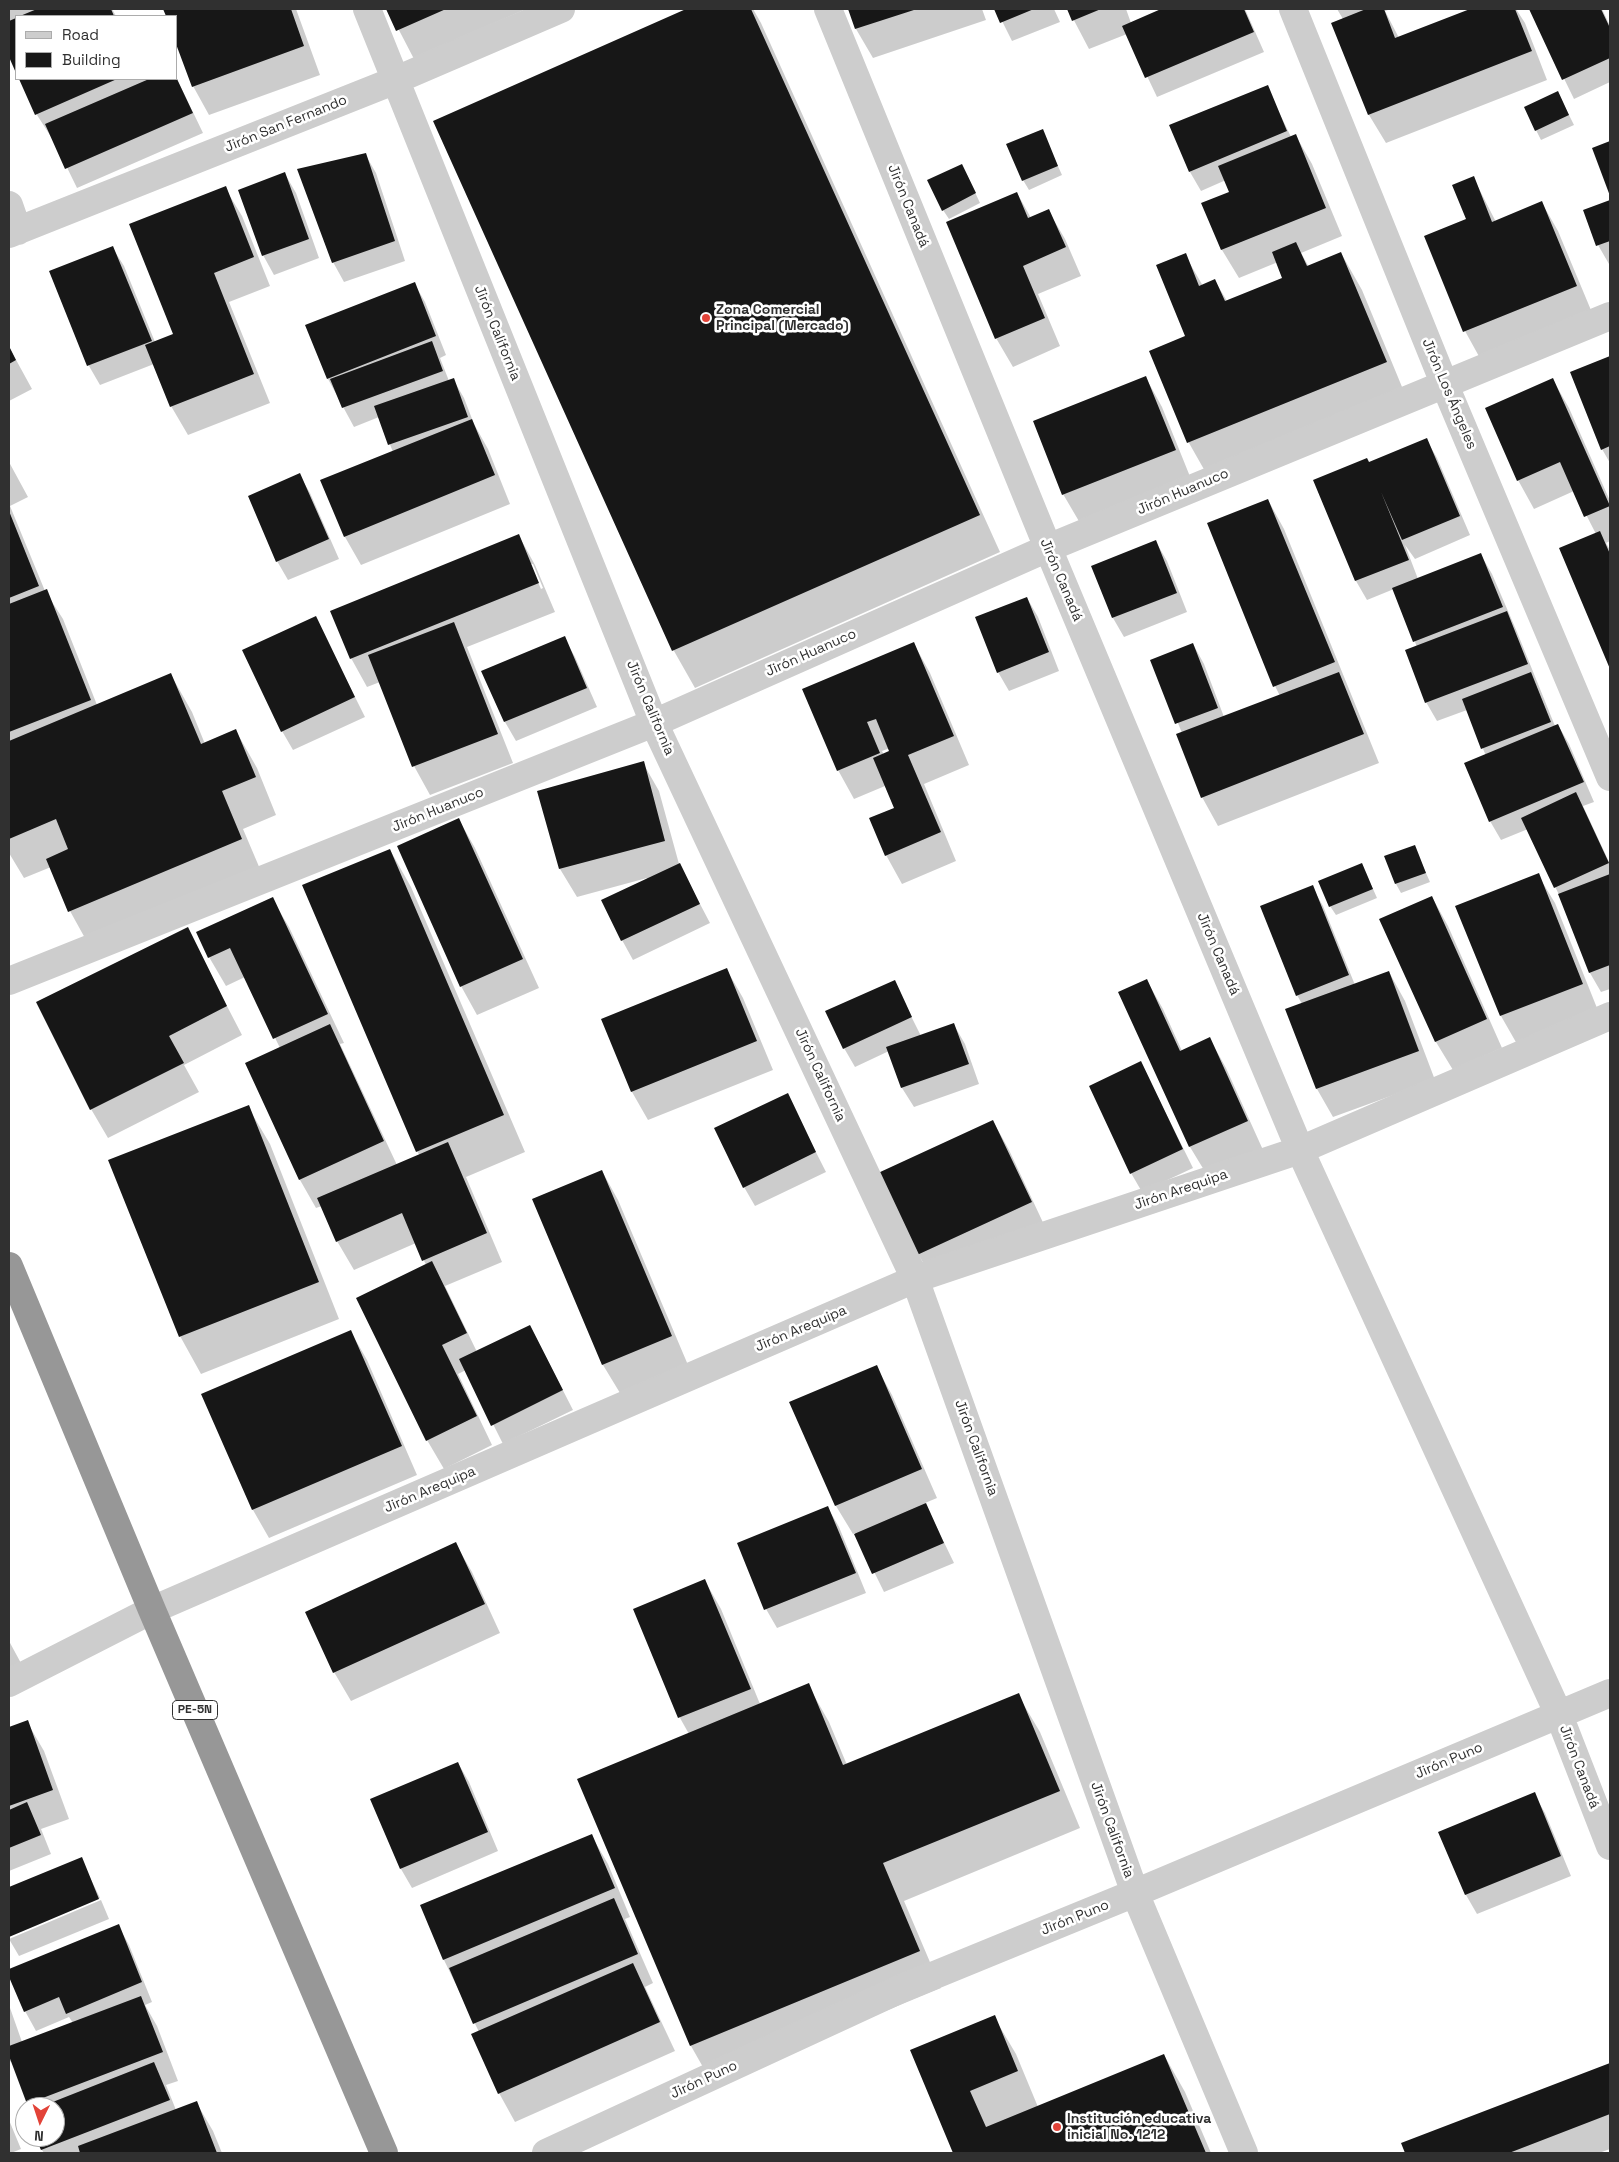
<!DOCTYPE html>
<html>
<head>
<meta charset="utf-8">
<style>
  body { margin:0 }
  #map { position:relative; width:1619px; height:2162px; overflow:hidden; background:#fff; font-family:"Space Grotesk",sans-serif }
  canvas { display:block }
  .frame { position:absolute; inset:0; border:10px solid #303030; pointer-events:none }
  .legend { position:absolute; left:15px; top:15px; width:162px; height:65px; box-sizing:border-box; background:#fff; border:1px solid #acacac; margin:0; padding:6px 9px; list-style:none; font-size:15px; color:#303030 }
  .legend li { display:flex; align-items:center; gap:10px; height:25px }
  .legend b { width:25px; border:1px solid #acacac }
  .north { position:absolute; left:15px; top:2097px; width:50px; height:50px; box-sizing:border-box; background:#fff; border:1px solid #acacac; border-radius:50%; rotate:184deg; font-size:14px; font-weight:700; line-height:20px; text-align:center; color:#303030 }
  .north::after { content:''; display:block; margin:auto; width:18px; height:22px; background:#e24338; clip-path:polygon(50% 0,100% 100%,50% 72%,0 100%) }
</style>
</head>
<body>
<div id="map">
<canvas width="1619" height="2162"></canvas>
<div class="frame"></div>
<ul class="legend">
<li><b style="height:6px;background:#cdcdcd"></b>Road</li>
<li><b style="height:14px;background:#171717"></b>Building</li>
</ul>
<div class="north">N</div>
</div>
<script>
const context = document.querySelector('canvas').getContext('2d');
context.lineJoin = 'round';
function fill(path, color) {
  context.fillStyle = color;
  context.fill(path, 'evenodd');
}
function strokePath(path, color, width, dash) {
  context.strokeStyle = color;
  context.lineWidth = width;
  context.lineCap = dash ? 'butt' : 'round';
  context.setLineDash(dash || []);
  context.stroke(path);
}
function drawText(font, color, halo, rows, align = 'center') {
  context.font = font + ' "Space Grotesk",sans-serif';
  context.lineWidth = 5;
  context.setLineDash([]);
  context.textBaseline = 'middle';
  context.strokeStyle = halo;
  context.fillStyle = color;
  for (const [text, x, y, turn = 0] of rows) {
    context.save();
    context.translate(x, y);
    context.rotate((+turn || 0) * Math.PI / 180);
    context.textAlign = isNaN(turn) ? turn : align;
    if (halo) context.strokeText(text, 0, 0);
    context.fillText(text, 0, 0);
    context.restore();
  }
}
fill(new Path2D(`
  M 9,9 L 112,9 L 116,16 L 16,16 L 16,70 L 9,54 Z
  M 165,9 L 296,9 L 320,75 L 209,115 L 193,86 L 176,16 L 167,16 Z
  M 388,9 L 523,9 L 524,10 L 414,59 Z
  M 689,9 L 753,9 L 761,23 L 1000,552 L 695,688 L 674,651 L 435,122 Z
  M 849,9 L 982,9 L 986,20 L 873,58 L 856,29 Z
  M 996,9 L 1054,9 L 1060,22 L 1012,41 Z
  M 1068,9 L 1126,9 L 1131,23 L 1164,9 L 1245,9 L 1264,52 L 1157,97 L 1127,34 L 1089,49 Z
  M 1337,9 L 1391,9 L 1385,11 L 1399,38 L 1473,9 L 1516,9 L 1525,23 L 1547,80 L 1386,143 L 1369,115 L 1332,23 L 1343,19 Z
  M 1530,9 L 1602,9 L 1610,26 L 1610,82 L 1574,99 Z
  M 176,77 L 203,133 L 77,188 L 55,143 L 37,115 L 20,79 L 145,79 L 146,81 L 152,79 Z
  M 1267,87 L 1291,137 L 1296,136 L 1312,164 L 1342,236 L 1301,253 L 1309,267 L 1341,253 L 1362,290 L 1407,399 L 1210,480 L 1189,443 L 1150,351 L 1187,336 L 1185,255 L 1203,286 L 1215,281 L 1227,301 L 1284,278 L 1278,262 L 1239,278 L 1222,250 L 1203,204 L 1230,193 L 1226,180 L 1201,191 L 1190,172 Z
  M 1558,93 L 1574,125 L 1541,140 L 1536,130 Z
  M 1042,131 L 1062,175 L 1029,190 L 1023,180 Z
  M 1610,142 L 1610,193 L 1593,149 Z
  M 365,154 L 376,173 L 405,261 L 344,282 L 333,262 Z
  M 285,174 L 296,193 L 319,258 L 274,275 L 263,255 Z
  M 967,175 L 980,203 L 949,219 L 943,210 Z
  M 1473,177 L 1496,222 L 1542,203 L 1558,231 L 1593,315 L 1481,360 L 1465,331 L 1468,220 Z
  M 225,188 L 242,216 L 270,286 L 229,302 L 270,403 L 188,435 L 171,406 L 154,364 L 100,385 L 89,366 L 51,272 L 112,247 L 124,266 L 155,342 L 175,334 Z
  M 1017,193 L 1031,218 L 1048,210 L 1065,239 L 1081,276 L 1038,294 L 1060,346 L 1013,367 L 996,338 Z
  M 1610,201 L 1610,264 L 1609,264 L 1598,245 L 1585,211 Z
  M 414,283 L 425,302 L 446,355 L 440,358 L 449,381 L 453,379 L 464,398 L 474,424 L 488,449 L 510,504 L 361,565 L 345,537 L 393,452 L 379,417 L 354,427 L 328,379 Z
  M 9,347 L 32,389 L 9,401 Z
  M 1610,357 L 1610,463 L 1602,449 L 1572,373 Z
  M 1146,378 L 1162,407 L 1191,479 L 1080,523 L 1063,494 Z
  M 1553,380 L 1569,408 L 1610,501 L 1610,541 L 1606,543 L 1610,550 L 1610,666 L 1561,548 L 1596,534 L 1574,491 L 1534,509 L 1518,480 Z
  M 1426,439 L 1437,458 L 1470,535 L 1415,559 L 1405,545 L 1418,579 L 1481,555 L 1492,574 L 1517,632 L 1555,726 L 1558,725 L 1569,744 L 1594,802 L 1583,806 L 1610,864 L 1610,989 L 1601,992 L 1590,973 L 1560,897 L 1528,829 L 1501,840 L 1490,821 L 1486,756 L 1467,710 L 1437,721 L 1426,702 L 1417,647 L 1394,589 L 1367,600 L 1356,581 L 1315,481 L 1369,464 Z
  M 9,462 L 28,497 L 10,506 L 45,591 L 63,619 L 97,705 L 171,675 L 192,712 L 205,744 L 236,731 L 257,768 L 276,815 L 243,829 L 263,876 L 91,949 L 70,911 L 51,867 L 24,878 L 9,853 Z
  M 299,474 L 310,493 L 339,559 L 288,580 L 277,561 Z
  M 1268,500 L 1284,529 L 1379,763 L 1218,826 L 1202,797 L 1182,733 L 1152,660 L 1193,644 L 1204,664 L 1224,717 L 1280,696 L 1275,686 Z
  M 519,536 L 535,565 L 555,612 L 467,647 L 513,763 L 430,795 L 414,766 L 380,682 L 367,687 L 351,658 ZM 530,564 L 533,564 L 543,588 L 541,589 Z
  M 1156,542 L 1167,561 L 1187,612 L 1124,637 L 1113,618 Z
  M 1027,598 L 1038,617 L 1059,671 L 1009,691 L 998,672 Z
  M 315,617 L 365,717 L 293,750 L 282,731 Z
  M 564,638 L 575,657 L 597,707 L 516,741 L 505,722 Z
  M 914,644 L 930,673 L 969,765 L 924,784 L 956,861 L 902,884 L 886,855 L 895,809 L 885,786 L 854,799 L 838,770 ZM 890,748 L 891,752 L 884,755 L 882,751 Z
  M 643,763 L 659,791 L 679,864 L 710,923 L 633,960 L 622,940 L 647,878 L 577,897 L 560,869 L 539,792 Z
  M 459,820 L 475,848 L 539,988 L 477,1015 L 461,986 Z
  M 1414,846 L 1430,882 L 1401,893 L 1396,884 Z
  M 390,850 L 411,887 L 525,1152 L 466,1177 L 502,1262 L 445,1286 L 477,1352 L 530,1326 L 573,1410 L 503,1444 L 466,1370 L 458,1374 L 492,1445 L 444,1469 L 427,1440 L 426,1265 L 416,1243 L 354,1270 L 337,1241 L 322,1206 L 316,1208 L 300,1180 L 247,1063 L 280,1048 L 245,977 L 226,986 L 209,957 L 272,899 L 289,927 L 344,1043 L 340,1044 L 397,1165 L 420,1156 L 417,1151 Z
  M 1366,873 L 1377,898 L 1336,915 L 1330,906 Z
  M 1538,875 L 1555,903 L 1599,1013 L 1517,1044 L 1501,1016 Z
  M 1312,887 L 1323,906 L 1355,985 L 1389,972 L 1405,1001 L 1435,1080 L 1333,1117 L 1317,1089 L 1302,1004 L 1297,995 Z
  M 1432,897 L 1448,926 L 1502,1048 L 1453,1070 L 1436,1042 L 1381,920 Z
  M 187,929 L 242,1035 L 184,1065 L 199,1092 L 108,1138 L 91,1109 Z
  M 727,970 L 743,998 L 773,1070 L 648,1120 L 632,1092 L 603,1020 Z
  M 1147,981 L 1163,1009 L 1182,1051 L 1210,1039 L 1226,1068 L 1263,1150 L 1207,1175 L 1190,1147 L 1120,993 Z
  M 894,982 L 921,1036 L 954,1025 L 965,1044 L 979,1084 L 914,1107 L 902,1088 L 889,1051 L 855,1067 L 844,1048 Z
  M 1141,1063 L 1193,1168 L 1142,1192 L 1131,1173 Z
  M 787,1095 L 826,1172 L 755,1206 L 744,1187 Z
  M 248,1107 L 270,1144 L 339,1319 L 201,1374 L 180,1336 Z
  M 993,1121 L 1009,1150 L 1047,1231 L 935,1283 L 918,1254 Z
  M 602,1171 L 618,1200 L 688,1365 L 620,1393 L 603,1365 L 533,1199 Z
  M 351,1332 L 367,1360 L 417,1475 L 269,1538 L 253,1510 L 203,1394 Z
  M 876,1366 L 892,1395 L 937,1498 L 925,1503 L 954,1563 L 884,1592 L 855,1533 L 853,1534 L 836,1506 L 791,1403 Z
  M 828,1508 L 839,1527 L 866,1593 L 777,1628 L 766,1609 Z
  M 455,1543 L 472,1572 L 500,1633 L 351,1701 L 334,1672 L 307,1612 Z
  M 705,1581 L 721,1609 L 760,1704 L 808,1685 L 829,1722 L 847,1765 L 1018,1695 L 1040,1732 L 1080,1828 L 904,1901 L 941,1988 L 712,2083 L 691,2046 L 579,1780 L 689,1734 L 680,1718 L 635,1609 Z
  M 9,1641 L 22,1665 L 9,1673 Z
  M 27,1722 L 44,1751 L 69,1819 L 41,1829 L 51,1854 L 9,1871 L 9,1729 Z
  M 458,1763 L 469,1782 L 498,1851 L 412,1888 L 401,1869 Z
  M 1534,1794 L 1545,1813 L 1571,1876 L 1477,1914 L 1466,1895 L 1440,1833 Z
  M 591,1835 L 608,1864 L 630,1917 L 625,1919 L 653,1983 L 645,1987 L 675,2051 L 515,2122 L 499,2093 L 479,2032 L 444,1960 L 421,1905 Z
  M 81,1859 L 100,1898 L 9,1936 L 9,1889 Z
  M 101,1900 L 109,1919 L 19,1956 L 9,1939 Z
  M 118,1925 L 129,1945 L 152,2002 L 145,2005 L 157,2026 L 178,2081 L 166,2085 L 176,2110 L 196,2102 L 213,2131 L 222,2153 L 44,2153 L 42,2150 L 37,2137 L 55,2137 L 55,2107 L 30,2107 L 12,2061 L 9,2062 L 9,2005 L 22,2042 L 73,2023 L 69,2017 L 36,2031 L 25,2011 L 9,1971 Z
  M 994,2017 L 1016,2054 L 1038,2107 L 1164,2055 L 1185,2092 L 1211,2153 L 954,2153 L 911,2051 Z
  M 1610,2064 L 1610,2149 L 1599,2153 L 1406,2153 L 1403,2144 Z
  M 9,2120 L 21,2149 L 11,2153 L 9,2153 Z`), '#0003');
fill(new Path2D(`
  M 37,9 L 111,9 L 114,16 L 20,16 Z
  M 163,9 L 291,9 L 304,46 L 192,87 L 176,44 L 176,16 L 166,16 Z
  M 386,9 L 446,9 L 396,31 Z
  M 686,9 L 751,9 L 980,515 L 672,651 L 433,121 Z
  M 848,9 L 917,9 L 855,29 Z
  M 994,9 L 1034,9 L 1000,23 Z
  M 1067,9 L 1101,9 L 1072,21 Z
  M 1161,9 L 1244,9 L 1254,32 L 1145,78 L 1122,26 Z
  M 1366,9 L 1384,9 L 1395,38 L 1470,9 L 1515,9 L 1532,51 L 1368,115 L 1331,23 Z
  M 1529,9 L 1601,9 L 1610,28 L 1610,58 L 1562,80 Z
  M 16,18 L 16,73 L 9,57 L 9,21 Z
  M 19,79 L 117,79 L 35,115 Z
  M 149,79 L 177,79 L 193,113 L 65,169 L 45,124 Z
  M 1268,85 L 1287,131 L 1189,172 L 1169,125 Z
  M 1558,91 L 1569,115 L 1535,131 L 1524,107 Z
  M 1043,129 L 1058,166 L 1022,181 L 1006,144 Z
  M 1296,134 L 1326,208 L 1221,250 L 1201,203 L 1229,192 L 1218,166 Z
  M 1610,141 L 1610,196 L 1592,148 Z
  M 366,153 L 395,241 L 332,263 L 297,169 Z
  M 962,164 L 976,193 L 942,211 L 927,180 Z
  M 285,172 L 309,239 L 262,256 L 238,190 Z
  M 1474,176 L 1492,222 L 1542,201 L 1577,286 L 1463,332 L 1424,236 L 1466,219 L 1452,185 Z
  M 226,186 L 254,257 L 214,273 L 254,374 L 170,407 L 145,345 L 173,334 L 129,224 Z
  M 1017,192 L 1028,218 L 1049,209 L 1066,247 L 1023,266 L 1045,318 L 995,339 L 946,222 Z
  M 1610,200 L 1610,241 L 1596,246 L 1583,210 Z
  M 1296,242 L 1307,266 L 1341,252 L 1387,362 L 1187,443 L 1149,351 L 1185,336 L 1156,265 L 1186,253 L 1199,286 L 1215,279 L 1225,301 L 1282,278 L 1272,252 Z
  M 113,246 L 152,341 L 87,366 L 49,271 Z
  M 415,282 L 436,336 L 327,379 L 305,325 Z
  M 432,341 L 443,371 L 342,408 L 330,379 Z
  M 9,346 L 16,360 L 9,364 Z
  M 1610,356 L 1610,446 L 1601,450 L 1570,372 Z
  M 1146,376 L 1176,450 L 1062,495 L 1033,421 Z
  M 454,378 L 468,417 L 388,445 L 374,406 Z
  M 1553,378 L 1610,506 L 1584,517 L 1560,462 L 1517,481 L 1485,408 Z
  M 472,419 L 495,475 L 344,537 L 320,480 Z
  M 1427,438 L 1460,516 L 1402,540 L 1381,492 L 1409,560 L 1355,581 L 1313,480 L 1367,458 L 1369,462 Z
  M 300,473 L 329,539 L 276,562 L 248,496 Z
  M 1268,499 L 1335,662 L 1273,687 L 1207,523 Z
  M 9,511 L 39,586 L 9,598 Z
  M 1600,531 L 1610,554 L 1610,669 L 1559,548 Z
  M 519,534 L 539,583 L 350,659 L 330,611 Z
  M 1156,540 L 1177,593 L 1112,618 L 1091,566 Z
  M 1481,553 L 1503,607 L 1413,642 L 1392,588 Z
  M 47,589 L 91,700 L 9,732 L 9,604 Z
  M 1027,597 L 1049,652 L 997,673 L 975,617 Z
  M 1507,611 L 1528,664 L 1425,703 L 1405,650 Z
  M 316,616 L 355,697 L 281,732 L 242,650 Z
  M 454,622 L 498,734 L 412,767 L 368,655 Z
  M 565,636 L 587,688 L 504,722 L 481,671 Z
  M 914,642 L 954,736 L 908,755 L 941,832 L 885,856 L 869,818 L 894,808 L 873,758 L 889,751 L 876,719 L 867,722 L 880,753 L 837,771 L 802,689 Z
  M 1193,643 L 1218,708 L 1175,724 L 1150,660 Z
  M 1339,672 L 1364,734 L 1201,798 L 1176,734 Z
  M 1531,672 L 1551,722 L 1481,749 L 1462,699 Z
  M 171,673 L 201,744 L 236,729 L 256,777 L 222,791 L 242,839 L 68,912 L 46,859 L 68,849 L 56,819 L 9,839 L 9,741 Z
  M 1558,724 L 1584,782 L 1489,822 L 1464,763 Z
  M 644,761 L 665,841 L 559,869 L 537,791 Z
  M 1576,792 L 1609,863 L 1554,888 L 1521,818 Z
  M 459,818 L 523,959 L 460,987 L 397,846 Z
  M 1415,845 L 1426,873 L 1395,884 L 1384,856 Z
  M 390,849 L 504,1115 L 416,1152 L 302,885 Z
  M 680,863 L 700,904 L 621,941 L 601,900 Z
  M 1362,863 L 1373,889 L 1329,907 L 1318,881 Z
  M 1539,873 L 1583,984 L 1500,1016 L 1455,906 Z
  M 1610,874 L 1610,965 L 1589,973 L 1558,894 Z
  M 1313,885 L 1349,975 L 1296,996 L 1260,906 Z
  M 1432,896 L 1487,1019 L 1435,1042 L 1379,919 Z
  M 273,897 L 328,1014 L 273,1039 L 230,948 L 208,958 L 196,932 Z
  M 188,927 L 227,1006 L 169,1036 L 184,1063 L 90,1110 L 36,1002 Z
  M 727,968 L 757,1041 L 631,1092 L 601,1019 Z
  M 1389,971 L 1419,1051 L 1316,1089 L 1285,1009 Z
  M 1147,979 L 1180,1051 L 1210,1037 L 1248,1121 L 1189,1147 L 1118,992 Z
  M 895,980 L 912,1017 L 843,1049 L 825,1011 Z
  M 954,1023 L 969,1064 L 901,1088 L 886,1047 Z
  M 330,1024 L 384,1141 L 299,1180 L 245,1063 Z
  M 1141,1061 L 1183,1149 L 1130,1174 L 1089,1086 Z
  M 788,1093 L 816,1152 L 743,1188 L 714,1128 Z
  M 249,1105 L 319,1282 L 179,1337 L 108,1160 Z
  M 993,1120 L 1032,1202 L 917,1255 L 878,1173 Z
  M 448,1142 L 487,1233 L 422,1261 L 402,1213 L 336,1242 L 317,1198 Z
  M 602,1170 L 672,1336 L 602,1365 L 532,1199 Z
  M 432,1261 L 467,1333 L 442,1345 L 477,1416 L 426,1441 L 356,1298 Z
  M 530,1325 L 563,1390 L 491,1426 L 459,1359 Z
  M 351,1330 L 402,1446 L 252,1510 L 201,1394 Z
  M 877,1365 L 922,1469 L 835,1506 L 789,1402 Z
  M 926,1503 L 944,1543 L 872,1574 L 854,1534 Z
  M 828,1506 L 856,1573 L 764,1610 L 737,1543 Z
  M 456,1542 L 485,1604 L 333,1673 L 305,1612 Z
  M 705,1579 L 751,1689 L 678,1718 L 633,1609 Z
  M 809,1683 L 843,1765 L 1019,1693 L 1060,1791 L 883,1863 L 920,1951 L 690,2046 L 577,1779 Z
  M 28,1720 L 53,1790 L 9,1806 L 9,1727 Z
  M 458,1762 L 488,1832 L 400,1869 L 370,1799 Z
  M 1535,1792 L 1561,1856 L 1465,1895 L 1438,1832 Z
  M 27,1802 L 41,1835 L 9,1848 L 9,1810 Z
  M 592,1834 L 615,1888 L 443,1960 L 420,1905 Z
  M 82,1857 L 99,1899 L 9,1937 L 9,1887 Z
  M 614,1898 L 638,1954 L 473,2024 L 449,1968 Z
  M 119,1924 L 142,1982 L 66,2014 L 59,1997 L 24,2012 L 9,1977 L 9,1969 Z
  M 633,1963 L 660,2022 L 498,2094 L 471,2034 Z
  M 141,1996 L 163,2052 L 27,2104 L 9,2056 L 9,2046 Z
  M 995,2015 L 1018,2071 L 970,2091 L 986,2127 L 1164,2054 L 1206,2153 L 953,2153 L 910,2050 Z
  M 154,2062 L 170,2100 L 41,2150 L 35,2137 L 55,2137 L 55,2107 L 40,2107 Z
  M 1610,2063 L 1610,2114 L 1509,2153 L 1405,2153 L 1401,2143 Z
  M 197,2101 L 217,2153 L 80,2153 L 78,2146 Z`), '#171717');
strokePath(new Path2D(`
  M 367,9 L 654,723 L 915,1279 L 1135,1893 L 1244,2153
  M 828,9 L 1048,548 L 1300,1150 L 1559,1715 L 1610,1846
  M 1293,9 L 1444,383 L 1610,777
  M 9,205 L 18,231
  M 9,234 L 396,80 L 561,9
  M 9,981 L 654,723 L 1048,548 L 1610,316
  M 9,1683 L 152,1610 L 915,1279 L 1300,1150 L 1610,1016
  M 546,2153 L 903,1988 L 1135,1893 L 1610,1693`), '#cdcdcd', 28);
strokePath(new Path2D(`
  M 9,1266 L 152,1610 L 384,2153`), '#979797', 28);
for (const [x, y, r, color] of [
  [706,318,5,"#e24338"],
  [1057,2127,5,"#e24338"]
]) {
  const dot = new Path2D();
  dot.arc(x, y, r, 0, 2 * Math.PI);
  context.fillStyle = color;
  context.fill(dot);
  strokePath(dot, '#fff', 2);
}
for (const [x, y, w] of [
  [195,1710,45]
]) {
  const box = new Path2D();
  box.roundRect(x - w / 2, y - 9.5, w, 19, 4);
  context.fillStyle = '#fff';
  context.fill(box);
  strokePath(box, '#303030', 1);
}
drawText('bold 12px', '#303030', null, [
  ["PE-5N",195,1710]
]);
drawText('14px', '#303030', '#fff', [
  ["Jirón San Fernando",286,124,-22],
  ["Jirón Canadá",908,206,68],
  ["Jirón California",497,333,68],
  ["Jirón Los Ángeles",1449,394,67],
  ["Jirón Huanuco",1183,492,-23],
  ["Jirón Canadá",1061,580,67],
  ["Jirón Huanuco",811,653,-24],
  ["Jirón California",650,708,67],
  ["Jirón Huanuco",438,810,-22],
  ["Jirón Canadá",1218,954,67],
  ["Jirón California",820,1075,65],
  ["Jirón Arequipa",1181,1190,-19],
  ["Jirón Arequipa",801,1329,-23],
  ["Jirón California",976,1448,70],
  ["Jirón Arequipa",430,1490,-23],
  ["Jirón Puno",1449,1761,-23],
  ["Jirón Canadá",1579,1767,69],
  ["Jirón California",1112,1830,70],
  ["Jirón Puno",1075,1918,-22],
  ["Jirón Puno",704,2080,-25]
]);
drawText('bold 14px', '#303030', '#fff', [
  ["Zona Comercial",716,310],
  ["Principal (Mercado)",716,326],
  ["Institución educativa",1067,2119],
  ["inicial No. 1212",1067,2135]
], 'left');
</script>
</body>
</html>
